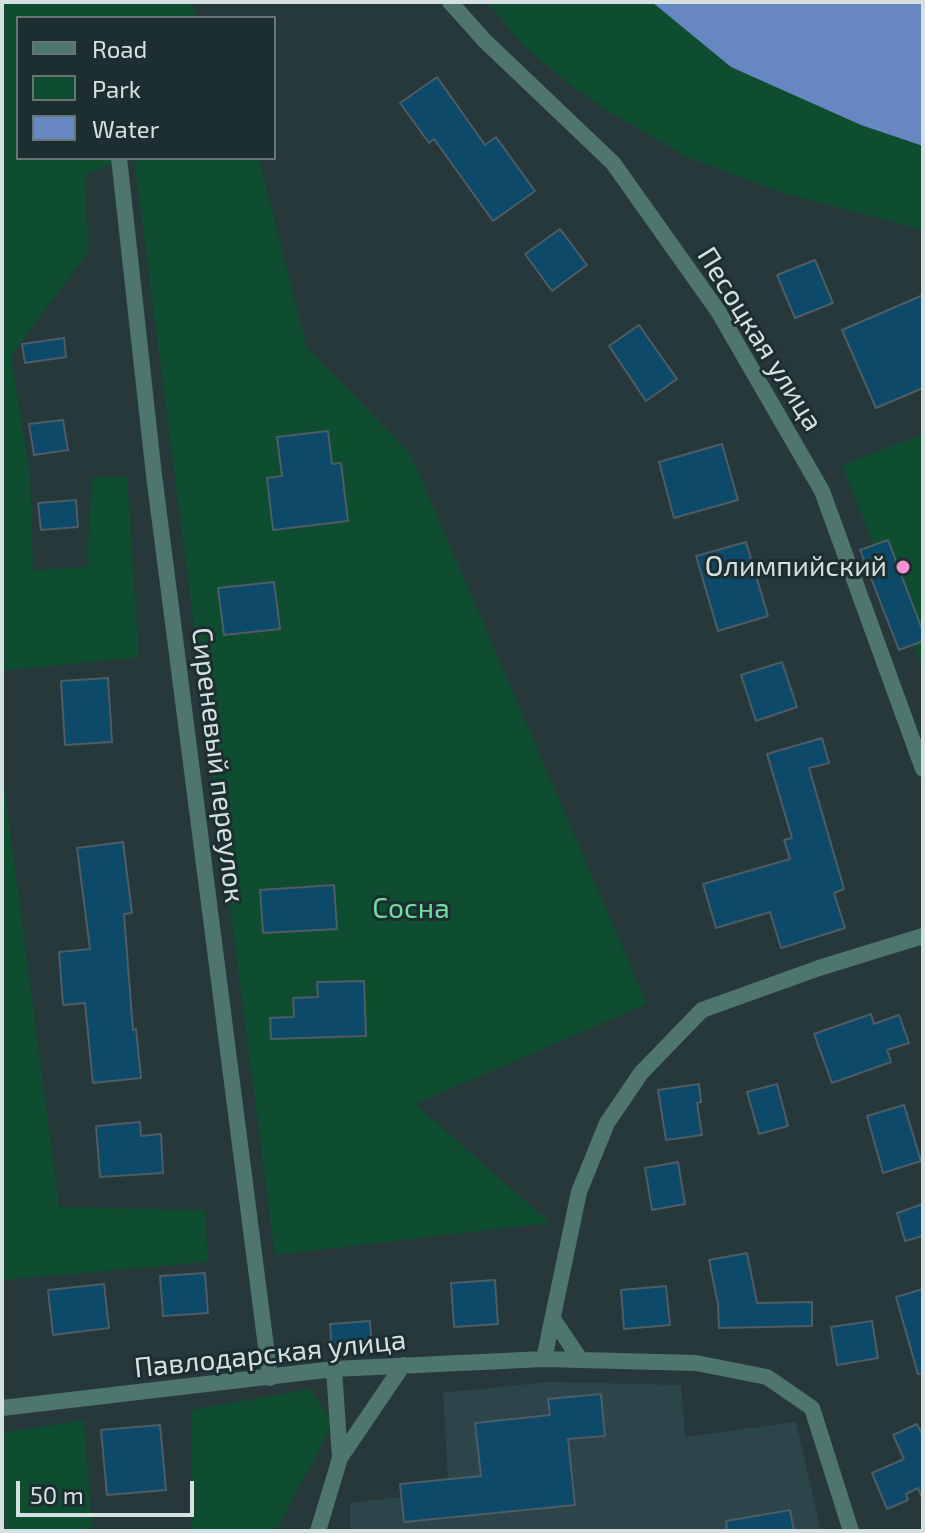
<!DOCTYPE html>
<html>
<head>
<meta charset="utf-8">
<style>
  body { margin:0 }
  #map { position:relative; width:925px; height:1533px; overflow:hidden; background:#27383b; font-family:"Exo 2",sans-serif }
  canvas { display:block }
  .frame { position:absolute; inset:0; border:4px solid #d5e0e1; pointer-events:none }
  .legend { position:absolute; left:16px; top:16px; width:260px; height:144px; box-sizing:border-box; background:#1d2e31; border:2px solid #677577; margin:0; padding:10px 14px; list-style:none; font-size:24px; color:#d5e0e1 }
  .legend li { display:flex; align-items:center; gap:16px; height:40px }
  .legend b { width:40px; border:2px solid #677577 }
  .scale { position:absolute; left:16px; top:1481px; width:178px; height:36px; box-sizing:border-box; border:4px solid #d5e0e1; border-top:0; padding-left:10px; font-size:24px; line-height:28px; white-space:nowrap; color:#d5e0e1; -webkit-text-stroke:6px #1d2e31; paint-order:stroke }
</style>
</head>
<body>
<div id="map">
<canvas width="925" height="1533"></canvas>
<div class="frame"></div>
<ul class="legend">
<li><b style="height:10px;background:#4f756f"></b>Road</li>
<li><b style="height:22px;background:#0e4d2f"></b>Park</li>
<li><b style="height:22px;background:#6787c2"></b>Water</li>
</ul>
<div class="scale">50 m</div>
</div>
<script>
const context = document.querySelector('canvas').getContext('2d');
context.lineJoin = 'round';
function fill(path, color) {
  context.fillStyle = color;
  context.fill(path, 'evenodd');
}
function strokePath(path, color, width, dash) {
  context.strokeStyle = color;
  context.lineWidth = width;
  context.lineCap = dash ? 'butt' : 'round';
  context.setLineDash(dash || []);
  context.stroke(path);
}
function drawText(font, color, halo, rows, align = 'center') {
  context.font = font + ' "Exo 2",sans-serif';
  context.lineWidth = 6;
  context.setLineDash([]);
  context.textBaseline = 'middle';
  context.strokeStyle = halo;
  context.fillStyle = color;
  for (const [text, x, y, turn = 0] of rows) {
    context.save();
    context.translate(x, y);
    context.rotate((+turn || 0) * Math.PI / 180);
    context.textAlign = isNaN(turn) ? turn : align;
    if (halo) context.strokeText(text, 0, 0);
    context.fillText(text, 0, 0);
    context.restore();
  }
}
fill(new Path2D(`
  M 548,1382 L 681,1385 L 685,1437 L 796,1422 L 821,1531 L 350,1531 L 350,1503 L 401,1497 L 400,1484 L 448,1479 L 443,1393 Z`), '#2c454a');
fill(new Path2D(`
  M 2,2 L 190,2 L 197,18 L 18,18 L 18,158 L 123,158 L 85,176 L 88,253 L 11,356 L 30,474 L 33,570 L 87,567 L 92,477 L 127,476 L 139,657 L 2,671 Z
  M 487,2 L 923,2 L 923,230 L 783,193 L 687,157 L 609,112 L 568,83 L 524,46 Z
  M 134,158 L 259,158 L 307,348 L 410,453 L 647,1004 L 415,1104 L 550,1223 L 275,1255 Z
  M 923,434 L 923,668 L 842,465 Z
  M 2,768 L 59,1207 L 205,1210 L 208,1262 L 2,1280 Z
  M 310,1389 L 333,1423 L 276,1531 L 192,1531 L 191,1410 Z
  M 84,1420 L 92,1531 L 6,1531 L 2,1495 L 2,1433 Z`), '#0e4d2f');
fill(new Path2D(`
  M 652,2 L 923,2 L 923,146 L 861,125 L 731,67 Z`), '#6787c2');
const building = new Path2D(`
  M 437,77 L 485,145 L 496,137 L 535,191 L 493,221 L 434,139 L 429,143 L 400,103 Z
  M 560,229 L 587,265 L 552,291 L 525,254 Z
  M 815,260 L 833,303 L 795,318 L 777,275 Z
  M 923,295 L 923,388 L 876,408 L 842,330 Z
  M 639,325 L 677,379 L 646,401 L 609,346 Z
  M 64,338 L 66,357 L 25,363 L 22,344 Z
  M 63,420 L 68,450 L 34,455 L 29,424 Z
  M 328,431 L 332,464 L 341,463 L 348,521 L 273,530 L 267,478 L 282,476 L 277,437 Z
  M 722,444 L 738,500 L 674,518 L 659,462 Z
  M 76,500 L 78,527 L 41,530 L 38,503 Z
  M 888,540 L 923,632 L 923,641 L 899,650 L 860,550 Z
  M 746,542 L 768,616 L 718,631 L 696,556 Z
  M 274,582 L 280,629 L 224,635 L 218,588 Z
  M 782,662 L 797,707 L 756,721 L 741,675 Z
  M 108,678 L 112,742 L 65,745 L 61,681 Z
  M 822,738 L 829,763 L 809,768 L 844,889 L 834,893 L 845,928 L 781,948 L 770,912 L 716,928 L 703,884 L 790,859 L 784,840 L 792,838 L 767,754 Z
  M 123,842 L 132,913 L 124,914 L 133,1030 L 136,1029 L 141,1078 L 93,1083 L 85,1003 L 63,1005 L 59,952 L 90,949 L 77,848 Z
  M 334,885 L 337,929 L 263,933 L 260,890 Z
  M 364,981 L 366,1036 L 271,1039 L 270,1018 L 294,1017 L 293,998 L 318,997 L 317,982 Z
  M 871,1014 L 874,1024 L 899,1015 L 909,1043 L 887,1050 L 891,1062 L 832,1083 L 814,1034 Z
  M 699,1084 L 701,1102 L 697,1103 L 702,1135 L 666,1140 L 658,1090 Z
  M 777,1084 L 788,1126 L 759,1134 L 747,1092 Z
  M 904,1105 L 921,1161 L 883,1173 L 867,1116 Z
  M 140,1122 L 141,1136 L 161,1134 L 163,1173 L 100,1177 L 96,1126 Z
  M 678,1162 L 685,1204 L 652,1210 L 645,1168 Z
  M 923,1204 L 923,1236 L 905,1241 L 897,1213 Z
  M 747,1253 L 757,1303 L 812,1302 L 812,1326 L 719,1328 L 718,1304 L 709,1260 Z
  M 205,1273 L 208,1313 L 163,1316 L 160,1276 Z
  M 495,1280 L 498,1324 L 454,1327 L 451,1283 Z
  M 104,1284 L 109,1328 L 53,1335 L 48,1290 Z
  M 666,1286 L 670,1325 L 624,1329 L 621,1290 Z
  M 923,1289 L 923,1373 L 918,1374 L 896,1297 Z
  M 370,1321 L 372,1350 L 332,1353 L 330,1324 Z
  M 872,1321 L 878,1358 L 837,1365 L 831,1327 Z
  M 601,1394 L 605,1436 L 568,1439 L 575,1505 L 404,1522 L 400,1484 L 481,1476 L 475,1423 L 550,1415 L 548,1399 Z
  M 917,1424 L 923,1436 L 923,1500 L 918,1488 L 906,1494 L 908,1500 L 887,1509 L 872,1473 L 904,1459 L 893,1435 Z
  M 160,1425 L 166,1490 L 107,1495 L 101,1430 Z
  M 790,1510 L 794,1531 L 727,1531 L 726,1521 Z`);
fill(building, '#0d4a69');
strokePath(building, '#4e5c65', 2);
strokePath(new Path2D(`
  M 450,2 L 485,41 L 613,163 L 718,311 L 822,491 L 923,769
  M 119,158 L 154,475 L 270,1378
  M 553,1319 L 580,1359
  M 544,1359 L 579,1192 L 607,1123 L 641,1073 L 702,1010 L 819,968 L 923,936
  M 334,1369 L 340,1458
  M 2,1408 L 334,1369 L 544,1359 L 696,1363 L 767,1377 L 812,1408 L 851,1531
  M 318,1531 L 340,1458 L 403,1365`), '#4f756f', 16);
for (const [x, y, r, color] of [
  [903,567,8,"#f591d2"]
]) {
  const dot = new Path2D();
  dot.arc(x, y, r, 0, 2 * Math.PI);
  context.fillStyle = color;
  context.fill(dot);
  strokePath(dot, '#1d2e31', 3);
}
drawText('28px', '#d5e0e1', '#1d2e31', [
  ["Песоцкая улица",760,339,58],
  ["Сиреневый переулок",218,765,83],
  ["Павлодарская улица",270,1354,-6]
]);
drawText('28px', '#d5e0e1', '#1d2e31', [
  ["Олимпийский",887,567]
], 'right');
drawText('28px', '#74dba1', '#1d2e31', [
  ["Сосна",411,909]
]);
</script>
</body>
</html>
